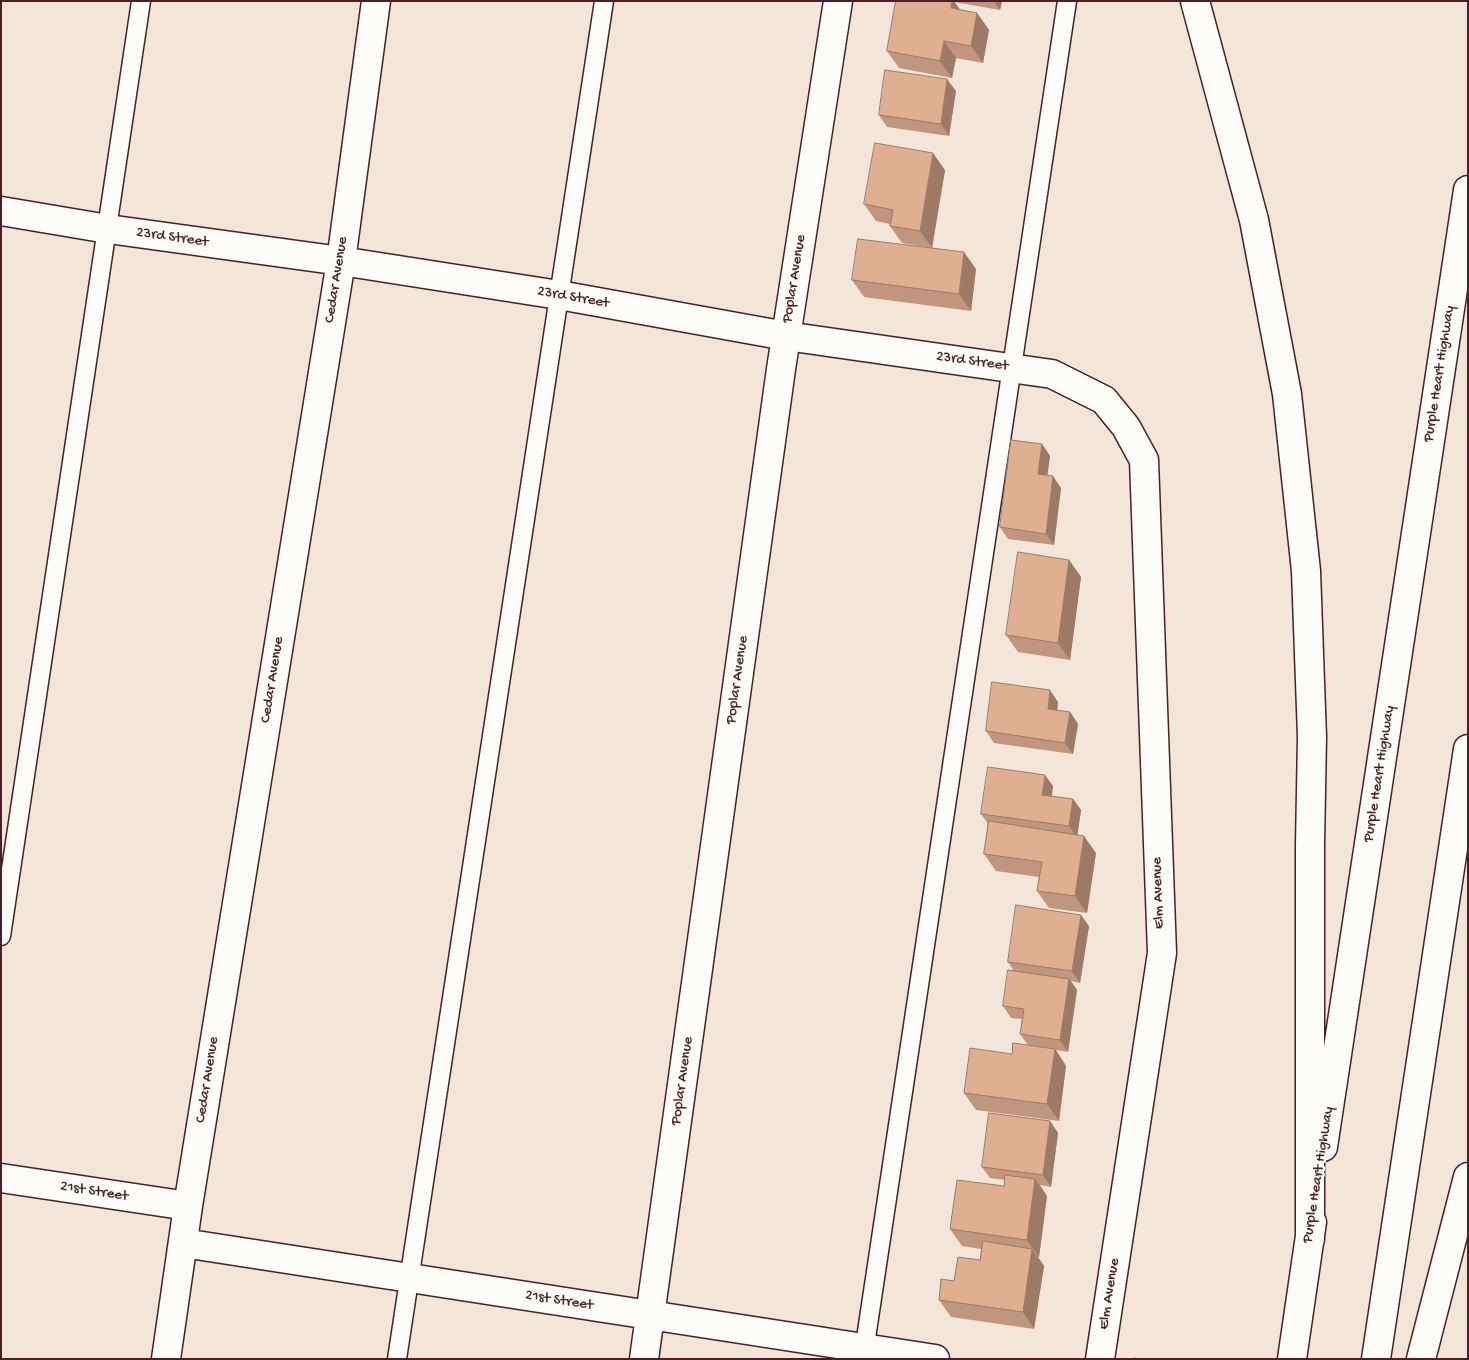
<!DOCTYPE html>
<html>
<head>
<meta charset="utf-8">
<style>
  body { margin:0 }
  #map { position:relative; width:1469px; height:1360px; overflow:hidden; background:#f4e5d9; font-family:"Gochi Hand",sans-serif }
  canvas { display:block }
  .frame { position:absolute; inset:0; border:2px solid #4a1f2b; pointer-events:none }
</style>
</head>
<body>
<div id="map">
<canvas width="1469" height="1360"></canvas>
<div class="frame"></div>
</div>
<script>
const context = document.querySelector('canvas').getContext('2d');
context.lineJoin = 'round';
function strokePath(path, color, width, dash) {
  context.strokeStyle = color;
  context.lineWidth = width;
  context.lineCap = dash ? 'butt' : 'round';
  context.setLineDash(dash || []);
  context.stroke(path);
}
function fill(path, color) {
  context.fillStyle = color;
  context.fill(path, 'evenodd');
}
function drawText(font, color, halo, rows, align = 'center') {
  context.font = font + ' "Gochi Hand",sans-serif';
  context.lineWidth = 5;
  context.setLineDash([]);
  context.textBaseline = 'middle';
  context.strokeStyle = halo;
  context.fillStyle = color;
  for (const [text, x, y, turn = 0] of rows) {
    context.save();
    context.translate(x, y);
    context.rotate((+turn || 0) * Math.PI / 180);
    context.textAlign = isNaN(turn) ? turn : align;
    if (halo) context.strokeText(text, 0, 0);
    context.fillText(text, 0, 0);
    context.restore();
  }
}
const lane = new Path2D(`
  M 1,936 L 141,1
  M 863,1358 L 1067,1
  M 397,1359 L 604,1`);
const street = new Path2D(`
  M 1,211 L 108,229 L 341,261 L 559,295 L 786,336 L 1052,374 L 1104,400 L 1126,427 L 1144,460 L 1162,953 L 1100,1359
  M 1,1178 L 188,1206
  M 183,1243 L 935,1359
  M 166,1359 L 188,1206 L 341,261 L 376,1
  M 644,1359 L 781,369 L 838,1`);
const highway = new Path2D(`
  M 1195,1 L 1254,220 L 1287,394 L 1306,571 L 1312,737 L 1310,845 L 1310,1239
  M 1323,1147 L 1468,190
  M 1292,1359 L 1312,1222
  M 1376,1359 L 1468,749
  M 1421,1359 L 1468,1177`);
strokePath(lane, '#4a1f2b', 21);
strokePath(street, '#4a1f2b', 31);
strokePath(highway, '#4a1f2b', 31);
strokePath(new Path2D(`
  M 1134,1359 L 1137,1359`), '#4a1f2b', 3, [1, 4]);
strokePath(lane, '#fdfcf7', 18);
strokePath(street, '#fdfcf7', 28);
strokePath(highway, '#fdfcf7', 28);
fill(new Path2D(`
  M 896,1 L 1002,1 L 1000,10 L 954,2 L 960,10 L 977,13 L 989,30 L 983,63 L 956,58 L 952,78 L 899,68 L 887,51 Z
  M 956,91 L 949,136 L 887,127 L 879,115 Z
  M 945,170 L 932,248 L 976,269 L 971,311 L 864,297 L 852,280 L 931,248 L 902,243 L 890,226 L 890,224 L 876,221 L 864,204 Z
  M 1042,444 L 1050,456 L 1047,475 L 1061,488 L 1054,545 L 1008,539 L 1000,527 Z
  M 1069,560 L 1081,577 L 1070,660 L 1018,652 L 1006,635 Z
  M 1058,702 L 1057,710 L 1070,712 L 1078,724 L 1073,754 L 994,743 L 986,731 Z
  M 1053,786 L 1052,796 L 1073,799 L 1081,810 L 1077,835 L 1096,853 L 1087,913 L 1049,908 L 1037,891 L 1039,877 L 996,871 L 984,854 L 988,824 L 981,814 Z
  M 1089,926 L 1080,983 L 1071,981 L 1077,990 L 1068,1052 L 1056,1050 L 1066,1066 L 1059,1121 L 976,1110 L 964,1093 L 1012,1054 L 1028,1045 L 1020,1034 L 1022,1019 L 1011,1018 L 1003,1006 L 1014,971 L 1008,962 Z
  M 1050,1121 L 1058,1133 L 1051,1187 L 1040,1185 L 1047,1196 L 1039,1257 L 1038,1257 L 1044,1266 L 1034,1329 L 951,1317 L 939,1300 L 954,1281 L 980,1260 L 981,1249 L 962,1246 L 950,1229 L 1004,1186 L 1005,1180 L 990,1178 L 982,1167 Z`), '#c1967e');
fill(new Path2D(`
  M 952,1 L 954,1 L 965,17 L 951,8 Z
  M 994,1 L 1002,1 L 1000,10 Z
  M 977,13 L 989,30 L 983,63 L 971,46 Z
  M 944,41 L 956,58 L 952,78 L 940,61 Z
  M 947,79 L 956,91 L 949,136 L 941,124 Z
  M 933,153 L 945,170 L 932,248 L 920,231 Z
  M 964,252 L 976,269 L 971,311 L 959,294 Z
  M 1042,444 L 1050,456 L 1046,486 L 1038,474 Z
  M 1053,476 L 1061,488 L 1054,545 L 1046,534 Z
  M 1069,560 L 1081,577 L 1070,660 L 1058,643 Z
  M 1050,690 L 1058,702 L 1056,721 L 1048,709 Z
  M 1070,712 L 1078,724 L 1073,754 L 1065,743 Z
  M 1045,775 L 1053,786 L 1050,806 L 1042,795 Z
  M 1073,799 L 1081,810 L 1077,838 L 1069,826 Z
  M 1084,836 L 1096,853 L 1087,913 L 1075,896 Z
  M 1081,915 L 1089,926 L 1080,983 L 1072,971 Z
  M 1069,979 L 1077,990 L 1068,1052 L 1060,1040 Z
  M 1055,1049 L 1066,1066 L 1059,1121 L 1047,1104 Z
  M 1050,1121 L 1058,1133 L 1051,1187 L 1043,1175 Z
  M 1035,1179 L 1047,1196 L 1039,1257 L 1027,1240 Z
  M 1032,1249 L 1044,1266 L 1034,1329 L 1023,1312 Z`), '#9d7a66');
const building = new Path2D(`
  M 896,1 L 952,1 L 951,8 L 977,13 L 971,46 L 944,41 L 940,61 L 887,51 Z
  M 885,70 L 947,79 L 941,124 L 879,115 Z
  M 875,143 L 933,153 L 920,231 L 890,226 L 893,210 L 864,204 Z
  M 858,239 L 964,252 L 959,294 L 852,280 Z
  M 1011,440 L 1042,444 L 1038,474 L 1053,476 L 1046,534 L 1000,527 Z
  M 1018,552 L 1069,560 L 1058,643 L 1006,635 Z
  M 992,682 L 1050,690 L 1048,709 L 1070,712 L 1065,743 L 986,731 Z
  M 988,767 L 1045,775 L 1042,795 L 1073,799 L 1069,826 L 981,814 Z
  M 989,821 L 1084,836 L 1075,896 L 1037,891 L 1042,862 L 984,854 Z
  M 1016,905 L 1081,915 L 1072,971 L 1008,962 Z
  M 1008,970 L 1069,979 L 1060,1040 L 1020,1034 L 1024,1009 L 1003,1006 Z
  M 1013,1043 L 1055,1049 L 1047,1104 L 964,1093 L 970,1048 L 1012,1054 Z
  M 989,1113 L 1050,1121 L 1043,1175 L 982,1167 Z
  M 1005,1175 L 1035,1179 L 1027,1240 L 950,1229 L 957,1180 L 1004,1186 Z
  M 983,1241 L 1032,1249 L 1023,1312 L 939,1300 L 941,1279 L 954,1281 L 958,1257 L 980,1260 Z`);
fill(building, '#e0af92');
strokePath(building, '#9d7a66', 1);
drawText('15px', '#4a1f2b', '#fdfcf7', [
  ["23rd Street",172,238,8],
  ["Poplar Avenue",795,279,-81],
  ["Cedar Avenue",337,280,-81],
  ["23rd Street",573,298,10],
  ["23rd Street",972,362,8],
  ["Purple Heart Highway",1440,374,-81],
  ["Cedar Avenue",273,680,-81],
  ["Poplar Avenue",738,680,-82],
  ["Purple Heart Highway",1380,774,-81],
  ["Elm Avenue",1159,893,-92],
  ["Cedar Avenue",208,1080,-81],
  ["Poplar Avenue",683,1081,-82],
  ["Purple Heart Highway",1319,1175,-81],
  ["21st Street",94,1192,9],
  ["Elm Avenue",1110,1294,-81],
  ["21st Street",559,1301,9]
]);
</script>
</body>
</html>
